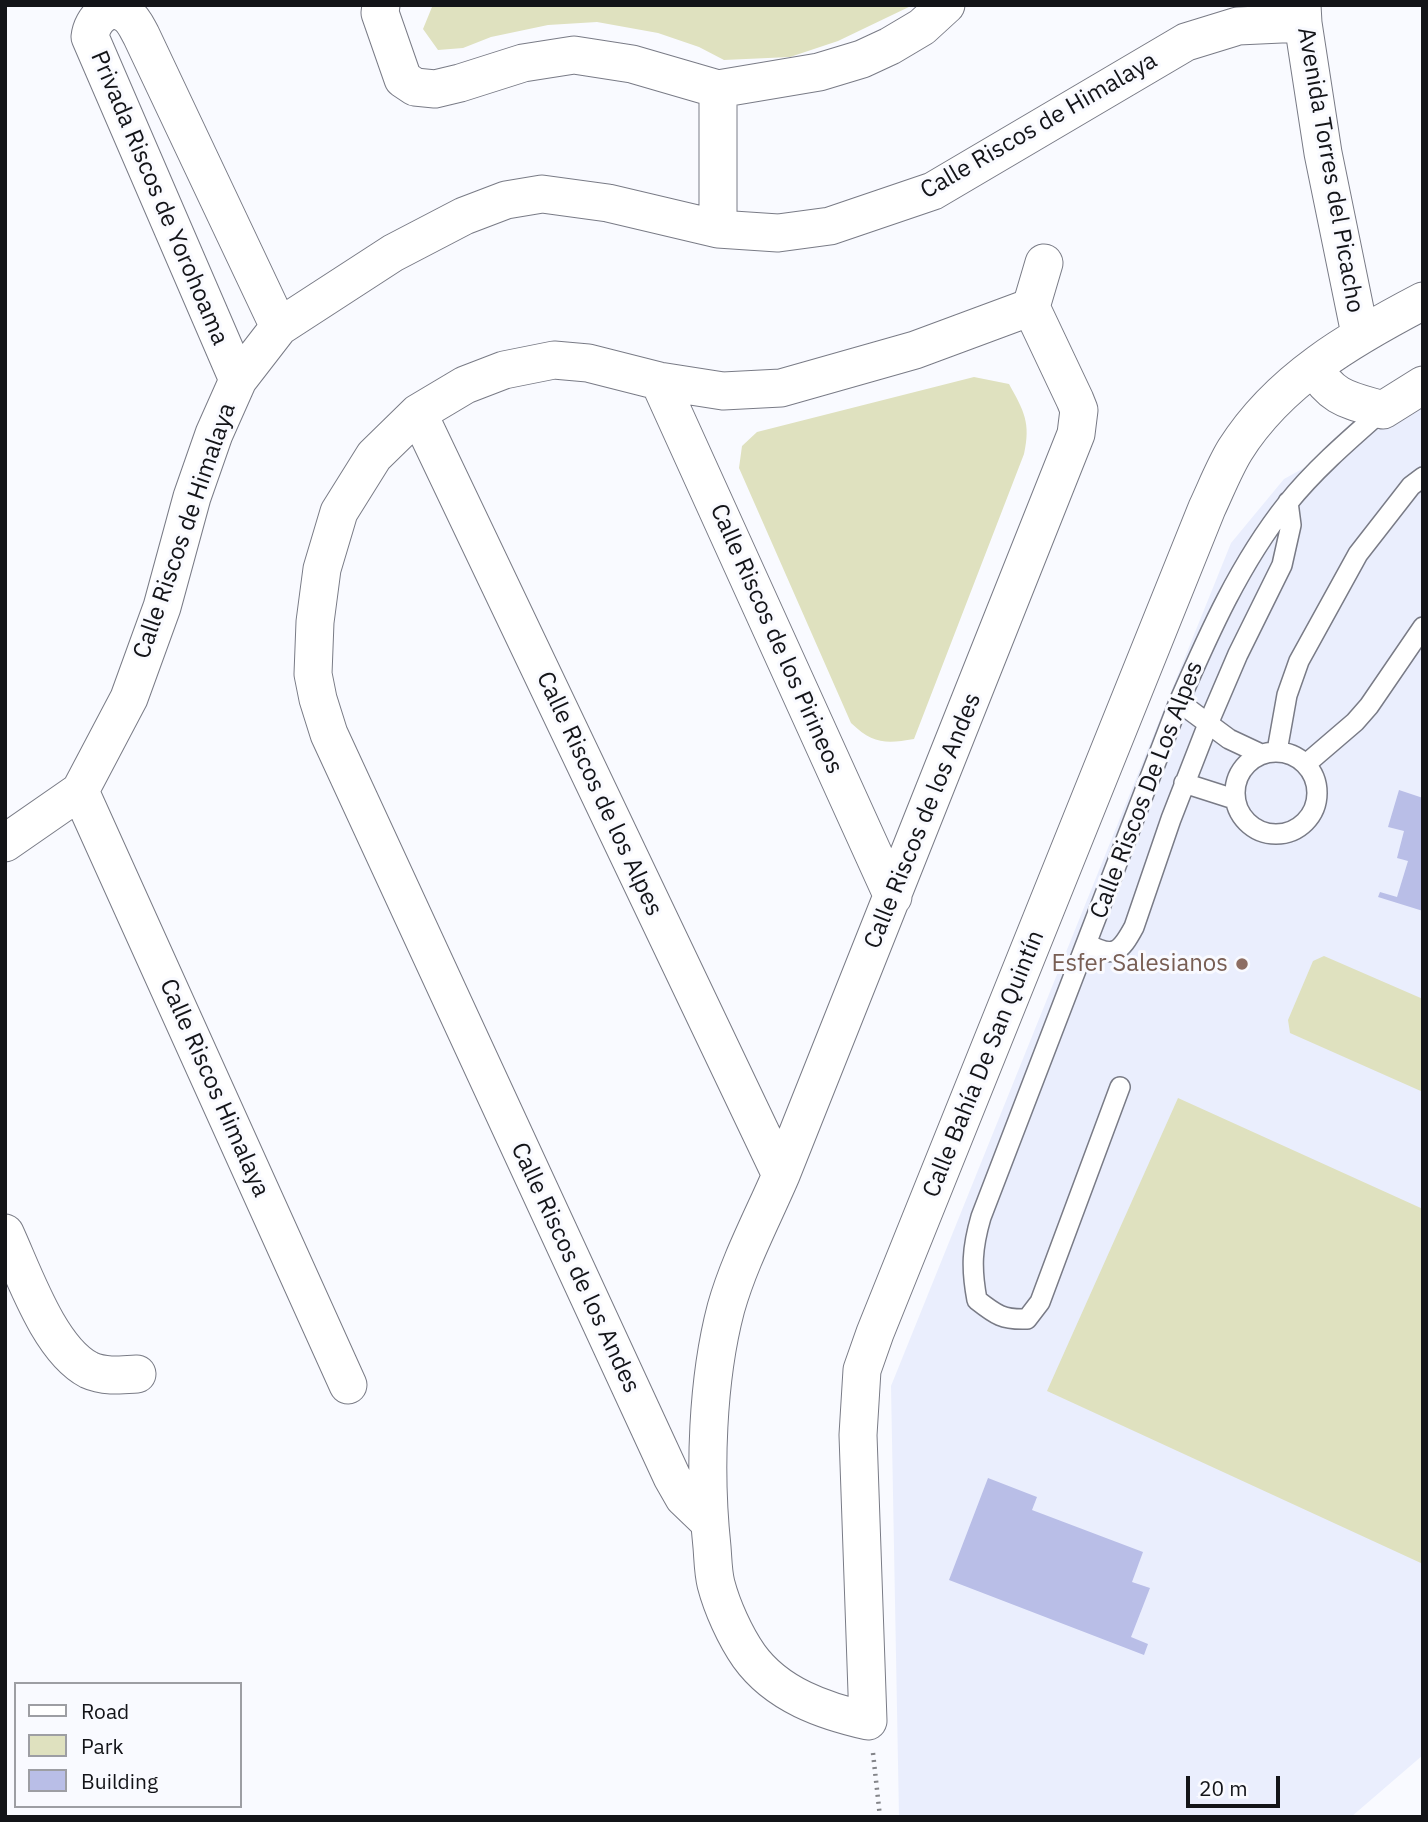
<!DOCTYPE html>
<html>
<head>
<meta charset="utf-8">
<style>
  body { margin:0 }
  #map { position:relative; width:1428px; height:1822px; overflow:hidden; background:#f9faff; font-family:"IBM Plex Sans",sans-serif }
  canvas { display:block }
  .frame { position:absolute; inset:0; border:7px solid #131418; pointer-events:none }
  .legend { position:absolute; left:14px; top:1682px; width:228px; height:126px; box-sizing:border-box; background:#f9faff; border:2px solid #9d9ea3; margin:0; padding:9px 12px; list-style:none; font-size:21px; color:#131418 }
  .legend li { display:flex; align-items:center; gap:14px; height:35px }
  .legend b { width:35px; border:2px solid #9d9ea3 }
  .scale { position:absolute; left:1186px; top:1776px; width:94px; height:32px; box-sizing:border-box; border:4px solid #131418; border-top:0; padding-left:9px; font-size:21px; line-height:24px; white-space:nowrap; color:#131418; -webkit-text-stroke:5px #f9faff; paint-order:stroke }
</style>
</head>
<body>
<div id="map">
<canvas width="1428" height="1822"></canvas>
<div class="frame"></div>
<ul class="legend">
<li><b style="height:9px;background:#fff"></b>Road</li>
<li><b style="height:19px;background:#dfe1bf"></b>Park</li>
<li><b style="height:19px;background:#b9bee7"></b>Building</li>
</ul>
<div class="scale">20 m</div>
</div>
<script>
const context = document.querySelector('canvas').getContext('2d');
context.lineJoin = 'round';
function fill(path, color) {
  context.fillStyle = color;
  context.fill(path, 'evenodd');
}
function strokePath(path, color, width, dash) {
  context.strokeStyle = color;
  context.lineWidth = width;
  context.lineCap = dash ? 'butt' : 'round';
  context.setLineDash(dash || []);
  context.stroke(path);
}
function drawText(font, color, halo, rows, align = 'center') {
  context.font = font + ' "IBM Plex Sans",sans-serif';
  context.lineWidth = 6;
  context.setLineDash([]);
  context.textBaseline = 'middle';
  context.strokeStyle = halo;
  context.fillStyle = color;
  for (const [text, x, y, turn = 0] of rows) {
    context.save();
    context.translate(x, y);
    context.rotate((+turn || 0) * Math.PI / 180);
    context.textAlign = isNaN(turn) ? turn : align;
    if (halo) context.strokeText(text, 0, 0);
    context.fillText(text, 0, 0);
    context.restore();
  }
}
fill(new Path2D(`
  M 1423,402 L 1423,1755 L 1351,1817 L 899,1817 L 891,1386 L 1231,543 L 1284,479 Z`), '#eaeefd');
fill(new Path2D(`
  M 438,5 L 913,5 L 838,41 L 790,57 L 724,60 L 699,47 L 658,33 L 597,22 L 548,25 L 491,37 L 463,48 L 438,50 L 423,29 L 432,7 Z
  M 974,377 L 1009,384 C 1024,411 1031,423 1024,454 L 914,739 C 886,744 873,744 851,723 L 739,468 L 742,446 L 757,432 Z
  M 1324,956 L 1423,999 L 1423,1092 L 1290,1033 L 1288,1020 L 1313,961 Z
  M 1178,1098 L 1423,1209 L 1423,1564 L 1047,1391 Z`), '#dfe1bf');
fill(new Path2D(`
  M 1399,790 L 1423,798 L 1423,911 L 1378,897 L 1380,892 L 1397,897 L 1408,861 L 1397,858 L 1404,831 L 1388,827 Z
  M 988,1478 L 1037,1497 L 1032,1510 L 1143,1552 L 1132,1582 L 1150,1588 L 1131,1637 L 1148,1644 L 1144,1655 L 949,1580 Z`), '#b9bee7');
const lane = new Path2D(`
  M 1179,702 L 1229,739 L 1261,754
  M 1277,751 L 1287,695 L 1299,661 L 1358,554 L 1411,486 L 1423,477
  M1235 793a41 41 0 1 1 82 0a41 41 0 1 1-82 0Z
  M 1306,764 L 1355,722 L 1369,706 L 1423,627
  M 1184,783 L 1234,799
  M 1087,944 C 1114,958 1120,953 1134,927 L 1171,819 L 1208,724 L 1238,654 L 1282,565 L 1291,525 L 1288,502
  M 1120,1087 L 1040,1302 L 1027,1319 C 1003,1320 996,1315 977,1300 C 971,1268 972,1248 981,1217 L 1179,702 C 1209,633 1240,563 1287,504 C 1314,470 1350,439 1383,410`);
const street = new Path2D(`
  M 381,5 L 380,13 L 403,79 L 415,87 L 435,89 L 460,83 L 523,63 L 574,55 L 632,64 L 718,89 L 819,72 L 862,59 L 890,46 L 922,27 L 946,5
  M 1302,5 L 1303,23 L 1323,153 L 1360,334
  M 718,229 L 718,89
  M 1031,307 L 1075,400 L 1079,410 L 1076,434 L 781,1175 C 762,1219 739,1262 726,1308 C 707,1380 704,1473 712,1547 C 713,1559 713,1572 716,1584 C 722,1607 735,1636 749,1656 C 777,1695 824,1711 868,1721 L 858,1435 L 862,1370 L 875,1333 L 1207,508 C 1216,489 1224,468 1235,450 C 1279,380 1352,338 1423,301
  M 1314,367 C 1332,399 1349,400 1383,410 L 1423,385
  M 238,380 L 90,37 C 92,19 109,2 127,15 C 134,20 137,28 141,35 L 279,327
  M 659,381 L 893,897
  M 418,413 L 781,1175
  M 80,791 L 348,1385
  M 5,843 L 80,791 L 129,698 L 162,607 L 192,497 L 214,434 L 238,380 L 279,327 L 393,253 L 464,216 L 506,200 L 542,194 L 608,203 L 718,229 L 778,233 L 830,226 L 933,191 L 1186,42 L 1238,26 L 1303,23
  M 5,1233 C 24,1274 49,1349 89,1370 C 104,1377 122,1375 137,1374
  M 709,1522 L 684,1498 L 672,1477 L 329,734 L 318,699 L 313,674 L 315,622 L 322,569 L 339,512 L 374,456 L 418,413 L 465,385 L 504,370 L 554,360 L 588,363 L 659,381 L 723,391 L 781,388 L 915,350 L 1031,307 L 1044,263`);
strokePath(lane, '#797b86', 22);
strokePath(street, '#797b86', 39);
strokePath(new Path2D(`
  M 873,1753 L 880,1817`), '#838489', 4.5, [2, 5]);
strokePath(lane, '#fff', 19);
strokePath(street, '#fff', 37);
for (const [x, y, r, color] of [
  [1242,964,7,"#8d6e63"]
]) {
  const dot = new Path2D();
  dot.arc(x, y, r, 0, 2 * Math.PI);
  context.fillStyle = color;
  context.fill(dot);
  strokePath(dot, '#f9faff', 2.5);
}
drawText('24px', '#131418', '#f9faff', [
  ["Calle Riscos de Himalaya",1039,126,-30],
  ["Avenida Torres del Picacho",1330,170,80],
  ["Privada Riscos de Yorohoama",159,198,67],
  ["Calle Riscos de Himalaya",185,531,-71],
  ["Calle Riscos de los Pirineos",776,639,66],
  ["Calle Riscos De Los Alpes",1147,790,-69],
  ["Calle Riscos de los Alpes",599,794,65],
  ["Calle Riscos de los Andes",923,821,-68],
  ["Calle Bahía De San Quintín",984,1064,-68],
  ["Calle Riscos Himalaya",214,1088,66],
  ["Calle Riscos de los Andes",575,1268,65]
]);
drawText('24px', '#785e54', '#f9faff', [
  ["Esfer Salesianos",1228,964]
], 'right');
</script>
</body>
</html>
